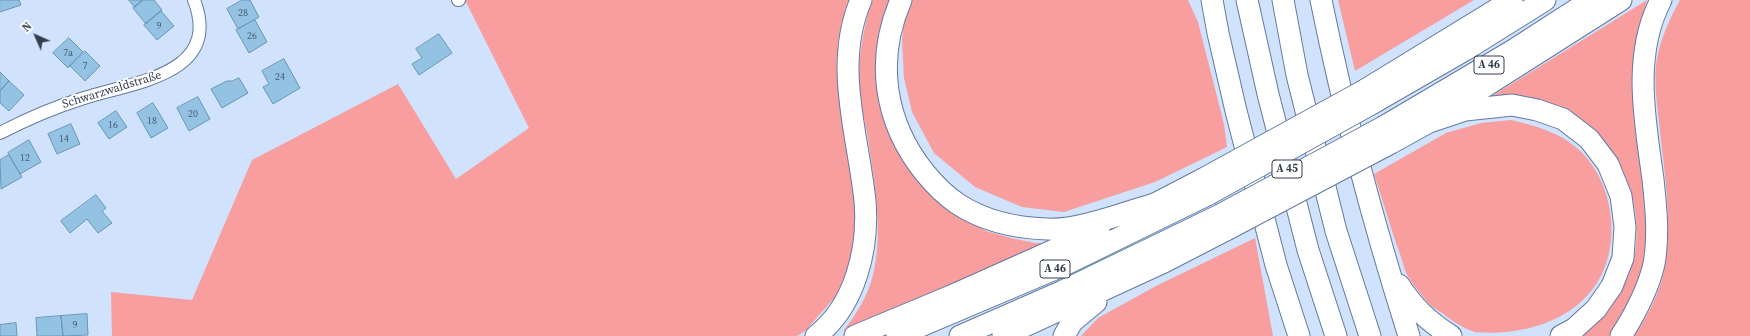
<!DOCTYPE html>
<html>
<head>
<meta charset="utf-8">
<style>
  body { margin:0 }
  #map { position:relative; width:1750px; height:336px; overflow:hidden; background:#d1e2fc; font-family:"Source Serif 4",serif }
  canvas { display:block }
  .north { position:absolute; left:16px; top:16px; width:40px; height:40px; -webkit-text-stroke:3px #fff; paint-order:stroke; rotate:315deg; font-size:11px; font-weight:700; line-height:16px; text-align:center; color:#323d4e }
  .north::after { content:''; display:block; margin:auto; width:14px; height:18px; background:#323d4e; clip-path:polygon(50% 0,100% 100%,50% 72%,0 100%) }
</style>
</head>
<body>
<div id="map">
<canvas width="1750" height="336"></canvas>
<div class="north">N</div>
</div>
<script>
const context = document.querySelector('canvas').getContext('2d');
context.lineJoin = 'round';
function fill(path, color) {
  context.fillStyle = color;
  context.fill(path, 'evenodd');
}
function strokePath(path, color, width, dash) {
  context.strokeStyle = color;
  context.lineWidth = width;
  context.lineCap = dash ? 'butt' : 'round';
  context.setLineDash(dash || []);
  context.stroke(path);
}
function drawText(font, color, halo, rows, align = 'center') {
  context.font = font + ' "Source Serif 4",serif';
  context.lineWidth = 3.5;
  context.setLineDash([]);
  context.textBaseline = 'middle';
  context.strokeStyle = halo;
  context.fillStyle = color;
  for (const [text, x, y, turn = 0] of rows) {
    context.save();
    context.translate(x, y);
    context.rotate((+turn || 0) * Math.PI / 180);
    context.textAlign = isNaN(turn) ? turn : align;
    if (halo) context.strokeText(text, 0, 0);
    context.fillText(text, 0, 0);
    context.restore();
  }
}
fill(new Path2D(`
  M 465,0 L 851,0 L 849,159 L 857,217 L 854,244 L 850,266 L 836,296 L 805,331 L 797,336 L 112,336 L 111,292 L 192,300 L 252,160 L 398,84 L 456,179 L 529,128 Z
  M 873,0 L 891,0 L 878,83 L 960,217 L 986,231 L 1011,238 L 1035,243 L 1053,243 L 843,331 C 856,315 868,296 873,275 C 884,229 874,180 867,133 C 863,114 859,93 859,73 C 859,51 865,28 869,7 Z
  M 912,0 L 1188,0 L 1198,22 L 1224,124 L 1227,147 L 1155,182 L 1064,212 L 1022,207 L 975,187 L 934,153 L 912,112 L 904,78 L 902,40 L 905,14 Z
  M 1338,0 L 1474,0 L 1355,71 Z
  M 1647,0 L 1634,50 L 1633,88 L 1643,169 L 1649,237 L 1643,267 L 1635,293 L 1611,336 L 1578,336 C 1600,321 1618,302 1628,277 C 1647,235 1634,167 1597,137 C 1591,132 1577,130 1569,127 C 1542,117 1516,108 1489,98 Z
  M 1680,0 L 1750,0 L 1750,336 L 1634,336 C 1646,318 1656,300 1662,279 C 1675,229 1664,173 1659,122 C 1657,103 1654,84 1656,65 C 1659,42 1669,20 1680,0 Z
  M 1511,120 C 1533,125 1559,132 1577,148 C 1613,179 1623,243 1597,283 C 1572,322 1521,336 1475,332 C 1464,329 1451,320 1442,313 C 1436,309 1429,305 1425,299 C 1419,292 1412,283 1407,275 C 1403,266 1401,255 1397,246 C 1389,222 1382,198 1374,174 L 1446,133 L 1481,123 Z
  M 1255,238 L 1273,336 L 1081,336 L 1098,318 L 1156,286 Z`), '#f89e9e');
const building = new Path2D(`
  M 0,0 L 19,0 L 21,5 L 0,12 Z
  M 129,0 L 143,0 L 135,7 Z
  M 143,0 L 154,0 L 162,10 L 146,24 L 133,8 Z
  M 242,0 L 250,0 L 259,17 L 238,29 L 227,9 Z
  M 161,11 L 174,26 L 157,40 L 144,25 Z
  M 255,20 L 267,42 L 249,53 L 236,30 Z
  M 439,34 L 452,53 L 419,75 L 412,64 L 422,58 L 416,49 Z
  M 69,38 L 83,52 L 68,68 L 53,53 Z
  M 85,51 L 100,66 L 85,81 L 70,66 Z
  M 284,59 L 300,88 L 273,104 L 263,87 L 269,84 L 262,71 Z
  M 0,72 L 9,81 L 0,91 Z
  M 239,78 L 248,93 L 222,108 L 211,89 L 227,81 L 232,81 Z
  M 9,81 L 24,95 L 9,111 L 0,103 L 0,91 Z
  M 198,97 L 210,119 L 189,131 L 177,108 Z
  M 153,103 L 168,128 L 151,138 L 137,113 Z
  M 116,111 L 127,127 L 109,139 L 98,123 Z
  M 71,124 L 80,144 L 57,154 L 48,134 Z
  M 29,140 L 41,162 L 20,174 L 8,153 Z
  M 9,155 L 22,177 L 1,189 L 0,160 Z
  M 96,195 L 106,208 L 102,211 L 112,223 L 98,233 L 87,219 L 70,233 L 61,221 Z
  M 87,314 L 88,335 L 63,336 L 61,316 Z
  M 61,316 L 63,336 L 37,336 L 36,318 Z
  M 16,323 L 17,336 L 0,336 L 0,325 Z`);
fill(building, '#93c2e3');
strokePath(building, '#6996b5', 1);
const street = new Path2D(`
  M 458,0 L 459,0
  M 0,133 C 27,119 55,107 84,98 C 133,82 223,75 194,0`);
const highway = new Path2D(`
  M 901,0 C 875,60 884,122 925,173 C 934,184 946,196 958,204 C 984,221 1016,228 1047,229 C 1079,231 1129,211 1161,202
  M 1212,0 L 1218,33 L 1236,111 L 1276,265 L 1299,336
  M 1247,0 L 1268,94 L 1308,250 L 1336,336
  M 1283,0 L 1297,75 L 1336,231 L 1370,336
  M 1321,0 C 1344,113 1374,226 1409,336
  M 1365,90 L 1512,0
  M 1373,103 L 1465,50 L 1545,0
  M 1429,122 L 1465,110 L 1512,105 L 1537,110 L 1563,119 L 1589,139 L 1608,164 L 1621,196 L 1625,227 L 1623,258 L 1612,286 L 1596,309 L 1574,329 L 1561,336
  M 1385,126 L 1512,51 L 1591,0
  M 1391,143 L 1429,122 L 1621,0
  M 1149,207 L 1203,179
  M 1399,285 C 1414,308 1428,321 1451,336
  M 816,336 C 855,306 869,249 865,201 C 858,134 833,65 861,0
  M 855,336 L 951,296 L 1099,230
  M 897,336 L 1062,266 L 1209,194
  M 960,336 L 1063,291 L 1220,215
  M 1003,336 L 1164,262 L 1226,230
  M 1064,336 L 1072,322 L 1096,302
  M 1621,336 C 1635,314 1648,290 1654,264 C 1659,236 1656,207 1653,179 C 1645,121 1632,55 1661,0`);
strokePath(street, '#617aa1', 14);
strokePath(highway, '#617aa1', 23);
strokePath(street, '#fff', 12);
strokePath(highway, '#fff', 21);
const highwayBridge = new Path2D(`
  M 1203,179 L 1365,90
  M 1209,194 L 1373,103
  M 1220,215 L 1385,126
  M 1226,230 L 1391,143`);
strokePath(highwayBridge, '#617aa1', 23, []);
strokePath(highwayBridge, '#fff', 21);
drawText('10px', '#4a5e73', null, [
  ["28",243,13],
  ["9",159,26],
  ["26",252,36],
  ["7a",68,53],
  ["7",85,66],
  ["24",280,77],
  ["20",193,114],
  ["18",152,121],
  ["16",113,125],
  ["14",64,139],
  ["12",25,158],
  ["9",75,325]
]);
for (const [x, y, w] of [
  [1489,65,30],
  [1287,169,30],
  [1055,269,30]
]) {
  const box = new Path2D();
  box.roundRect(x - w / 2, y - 9, w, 18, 3);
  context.fillStyle = '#fff';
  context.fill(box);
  strokePath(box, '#323d4e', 1);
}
drawText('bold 11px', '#323d4e', null, [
  ["A 46",1489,65],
  ["A 45",1287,169],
  ["A 46",1055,269]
]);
drawText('12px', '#323d4e', '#fff', [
  ["Schwarzwaldstraße",112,90,-17]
]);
</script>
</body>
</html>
